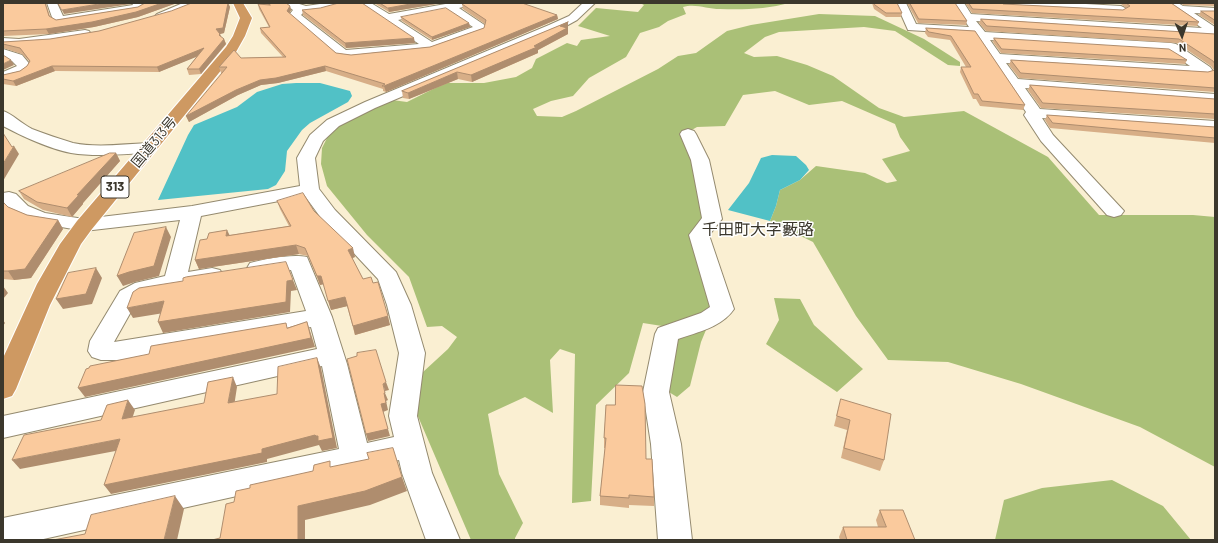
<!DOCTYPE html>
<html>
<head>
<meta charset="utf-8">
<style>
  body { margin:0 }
  #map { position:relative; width:1218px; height:543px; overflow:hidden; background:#faefd2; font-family:Barlow,sans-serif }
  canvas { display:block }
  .frame { position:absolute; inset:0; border:4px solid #3b372c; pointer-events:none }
  .north { position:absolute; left:1162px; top:16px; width:40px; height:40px; -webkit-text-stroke:3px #fff; paint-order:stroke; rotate:177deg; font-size:11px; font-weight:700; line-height:16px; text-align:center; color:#3b372c }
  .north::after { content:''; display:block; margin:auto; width:14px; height:18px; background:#3b372c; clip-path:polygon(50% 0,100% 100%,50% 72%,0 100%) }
</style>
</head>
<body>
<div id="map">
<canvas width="1218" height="543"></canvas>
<div class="frame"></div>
<div class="north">N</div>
</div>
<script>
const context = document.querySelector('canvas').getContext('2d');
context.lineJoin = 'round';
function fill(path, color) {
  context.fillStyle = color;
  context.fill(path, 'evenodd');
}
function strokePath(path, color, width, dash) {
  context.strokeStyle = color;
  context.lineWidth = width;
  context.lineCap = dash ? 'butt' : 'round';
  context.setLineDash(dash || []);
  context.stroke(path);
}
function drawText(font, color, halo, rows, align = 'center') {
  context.font = font + ' Barlow,"Noto Sans JP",sans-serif';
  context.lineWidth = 3;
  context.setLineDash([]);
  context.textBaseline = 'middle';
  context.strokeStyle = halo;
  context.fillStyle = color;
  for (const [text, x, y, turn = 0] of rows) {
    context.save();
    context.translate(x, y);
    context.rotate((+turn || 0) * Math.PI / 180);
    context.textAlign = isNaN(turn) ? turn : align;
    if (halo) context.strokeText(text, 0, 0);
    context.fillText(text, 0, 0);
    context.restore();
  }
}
fill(new Path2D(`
  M 640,3 L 789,3 C 768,9 743,10 720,9 C 707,9 695,3 683,7 L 686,14 L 668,21 L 659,27 L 640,33 L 626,57 L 589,78 L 573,96 L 551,101 L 533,109 L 537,116 L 562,117 L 576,111 L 658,69 L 678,56 L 696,53 L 727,31 L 751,25 L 819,14 L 875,16 L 924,39 L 960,62 L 960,66 L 948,65 L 895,31 L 864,27 L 779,32 L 765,37 L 744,53 L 754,57 L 777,56 L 807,65 L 833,76 L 879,108 L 904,117 L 964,111 L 1048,157 L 1099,215 L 1193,215 L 1215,217 L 1215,467 L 1140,427 L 1021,384 L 948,362 L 888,360 L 856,316 L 813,242 L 770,221 L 776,206 L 780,190 L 800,180 L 816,166 L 865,173 L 887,183 L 897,181 L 882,159 L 910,151 L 900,137 L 895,124 L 842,101 L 809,105 L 775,91 L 743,95 L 725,126 L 697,127 L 683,135 L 707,198 L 700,229 L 718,302 L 706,318 L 675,328 L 643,323 L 629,373 L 596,405 L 591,501 L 572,503 L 575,354 L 560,349 L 550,360 L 553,413 L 525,397 L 488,414 L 499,474 L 523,523 L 515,538 L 515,540 L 471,540 L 417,414 L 423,372 L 448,349 L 457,337 L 442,326 L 427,327 L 409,277 L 367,235 L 327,186 L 321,164 L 322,148 L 329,134 L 349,119 L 392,100 L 407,102 L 445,83 L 484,83 L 516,77 L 532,68 L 536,59 L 567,43 L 577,46 L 581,40 L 610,36 L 578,26 L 596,8 L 638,12 L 644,5 Z
  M 774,298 L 800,299 L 814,325 L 863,369 L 837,392 L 766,344 L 779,320 Z
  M 708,325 L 701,342 L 690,386 L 677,397 L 664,389 L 674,338 Z
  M 1112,480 L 1163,506 L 1191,540 L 995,540 L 1004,500 L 1042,488 Z`), '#aac077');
fill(new Path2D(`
  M 296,83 L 320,83 L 350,91 L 352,96 L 348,102 L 310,123 L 302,130 L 287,151 L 285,171 L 276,185 L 268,189 L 158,200 L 188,135 L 194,125 L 237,107 L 257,92 L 282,84 Z
  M 772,155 L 796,156 L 806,165 L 809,170 L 800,180 L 780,190 L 776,206 L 770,221 L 728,210 L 749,183 L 761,158 Z`), '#51c1c6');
const minor = new Path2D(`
  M 47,3 L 57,3 L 63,16 L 133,5 L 132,3 L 143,3 L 146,7 L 140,10 L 59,23 L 55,22 L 53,20 Z
  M 183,3 L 197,3 L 196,5 L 165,18 L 157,18 L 155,16 L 157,14 Z
  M 284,3 L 296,3 L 306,6 L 327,3 L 345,3 L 344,5 L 321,11 L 303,13 L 301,15 L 346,50 L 419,44 L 359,3 L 371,3 L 389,14 L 451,3 L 468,3 L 467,6 L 459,8 L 486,26 L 483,32 L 431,51 L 352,59 L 337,57 L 291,17 L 289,15 L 293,10 ZM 447,10 L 473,27 L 432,42 L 398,20 Z
  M 583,3 L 595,3 L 577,20 L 557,31 L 375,108 L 339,126 L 323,141 L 315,158 L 319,189 L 335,210 L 396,272 L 411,305 L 425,353 L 417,416 L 432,473 L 460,540 L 426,540 L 402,473 L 399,460 L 39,540 L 3,540 L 3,518 L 339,449 L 322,366 L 3,438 L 3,416 L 317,349 L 311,327 L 120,360 L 101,360 L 92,357 L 88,351 L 90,341 L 120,291 L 135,283 L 165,276 L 180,220 L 84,231 L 33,222 L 14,214 L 5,204 L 3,205 L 3,193 L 9,192 L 16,194 L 28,206 L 45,213 L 84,219 L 192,206 L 300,186 L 297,158 L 310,135 L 327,120 L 365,102 L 549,25 L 569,16 ZM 305,196 L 321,218 L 378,279 L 387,305 L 399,353 L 389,416 L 394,437 L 367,443 L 347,364 L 332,317 L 307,257 C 291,254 266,259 250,263 L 247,268 L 250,273 L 258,275 L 291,270 L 306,311 L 114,342 L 137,301 L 150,294 L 220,280 L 223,275 L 220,270 L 212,268 L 188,272 L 201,216 Z
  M 896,3 L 906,3 L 916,24 L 969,27 L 953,3 L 964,3 L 971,14 L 1202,28 L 1166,3 L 1178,3 L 1183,6 L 1215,8 L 1215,14 L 1194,13 L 1215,27 L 1215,37 L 976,21 L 985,32 L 1171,43 L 1176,44 L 1210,67 L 1213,71 L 1211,74 L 1206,75 L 1006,63 L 1018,79 L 1215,94 L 1215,102 L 1025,88 L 1040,109 L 1215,121 L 1215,131 L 1042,118 L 1053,135 L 1124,211 L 1121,215 L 1114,217 L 1107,215 L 1041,141 L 1024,115 L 1026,112 L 974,34 L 908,30 ZM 990,40 L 1168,51 L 1190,66 L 1000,54 Z
  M 997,3 L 1068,3 L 1121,6 L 1127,9 L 1121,12 L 1002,6 Z
  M 85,30 L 89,31 L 91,34 L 89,37 L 19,47 L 3,46 L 3,38 L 19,39 Z
  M 3,49 L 22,55 L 32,67 C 25,76 13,78 3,80 L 3,72 L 17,66 L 12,61 L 3,57 Z
  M 3,111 C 11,113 22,124 32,129 C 45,134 60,139 73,143 C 97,148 124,144 148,143 L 154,144 L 156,148 L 154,152 L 148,153 C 123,154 96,157 71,153 C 50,149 22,136 3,126 Z
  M 688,129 L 694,131 L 696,134 L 709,160 L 722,219 L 709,235 L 734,309 C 722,327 698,332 678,339 L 669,392 L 681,444 L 692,540 L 658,540 L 651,444 L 643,392 L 655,334 L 658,328 L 701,313 L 710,307 L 689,235 L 702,218 L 691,160 L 680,134 L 682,131 Z`);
const highway = new Path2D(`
  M 233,3 L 243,3 L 252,18 L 245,36 L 236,52 L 92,229 L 81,244 L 50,305 L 16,389 L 12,396 L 3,399 L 3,358 L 37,284 L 60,244 L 77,221 L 226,47 L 233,36 L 240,18 Z`);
strokePath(minor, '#948a6f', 2);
strokePath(highway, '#fff', 2);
fill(minor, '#fff');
fill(highway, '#ce9962');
fill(new Path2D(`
  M 3,3 L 46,4 L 50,16 L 56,20 L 138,7 L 144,3 L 177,3 L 138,17 L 94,27 L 49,34 L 3,36 Z
  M 228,3 L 230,7 L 224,33 L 220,34 L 221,37 L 224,39 L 226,44 L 201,74 L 189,75 L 187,69 L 197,56 L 159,72 L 55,71 L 16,86 L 3,84 L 3,75 L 20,71 L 27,66 L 30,62 L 22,54 L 3,48 L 3,42 L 50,39 L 99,31 Z
  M 262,3 L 286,3 L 290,6 L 291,10 L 289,14 L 336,53 L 351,55 L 430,47 L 484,28 L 485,24 L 463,9 L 462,4 L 557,15 L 558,19 L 386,92 L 383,91 L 383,89 L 326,71 L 278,83 L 261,85 L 238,95 L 189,122 L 186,116 L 223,73 L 221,73 L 219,67 L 241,58 L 283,57 L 261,33 L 260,28 L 269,27 L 259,9 L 258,4 L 264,4 Z
  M 374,3 L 442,3 L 389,12 Z
  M 872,3 L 897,3 L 902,13 L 901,17 L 886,17 L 874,9 Z
  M 907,3 L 955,3 L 967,21 L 966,25 L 918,23 Z
  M 965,3 L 1002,3 L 1003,4 L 1123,10 L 1126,8 L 1121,4 L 1095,3 L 1171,3 L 1199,22 L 1197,26 L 972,13 Z
  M 1181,3 L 1215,3 L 1215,6 L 1183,5 Z
  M 320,8 L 415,43 L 346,48 L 303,15 L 302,10 Z
  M 1201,11 L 1215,11 L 1215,25 L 1199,15 Z
  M 401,17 L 469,23 L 470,27 L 432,40 L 402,21 Z
  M 981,19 L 1215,34 L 1215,92 L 1019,78 L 1009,65 L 1011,60 L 1208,72 L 1214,70 L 1211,66 L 1177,43 L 986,31 L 979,23 Z
  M 568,22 L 568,34 L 538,50 L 538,53 L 472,82 L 458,79 L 409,99 L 403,98 L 402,91 Z
  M 926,28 L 975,31 L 1025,105 L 1023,110 L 980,106 L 976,99 L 973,99 L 960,72 L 961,67 L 966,67 L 950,40 L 928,37 L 925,33 Z
  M 994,38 L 1187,60 L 1185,64 L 1001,53 L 993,42 Z
  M 1030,85 L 1215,99 L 1215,119 L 1041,108 L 1028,90 Z
  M 1047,115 L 1215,127 L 1215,143 L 1050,128 L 1045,120 Z
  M 116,153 L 120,161 L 83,203 L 83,204 L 72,217 L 43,210 L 24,199 L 19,191 Z
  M 277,201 L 314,211 L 355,257 L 352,258 L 363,279 L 373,283 L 390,325 L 355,335 L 347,306 L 331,310 L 324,284 L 320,285 L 308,256 L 299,254 L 199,269 L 195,260 L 230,235 L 289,226 L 280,209 Z
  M 3,204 L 8,207 L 27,215 L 58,220 L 63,229 L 31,278 L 14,280 L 3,279 Z
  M 841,399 L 884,460 L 880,471 L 841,458 L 847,430 L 834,426 L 838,410 Z
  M 606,405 L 646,459 L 654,497 L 654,506 L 629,505 L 629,508 L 600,505 L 600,496 L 605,448 L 604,448 L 604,438 Z
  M 880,510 L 915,540 L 921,540 L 840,540 L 839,537 L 843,527 L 878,527 L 876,520 Z`), '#d7ae87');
fill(new Path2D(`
  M 105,3 L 131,3 L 131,4 L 64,14 L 62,10 Z
  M 162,3 L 177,3 L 138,17 L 94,27 L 49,34 L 46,29 Z
  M 228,3 L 230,7 L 224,33 L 220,34 L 222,39 L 218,34 L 216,29 Z
  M 306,3 L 316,3 L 306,4 Z
  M 416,3 L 442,3 L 389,12 L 388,8 Z
  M 290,6 L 291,10 L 288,16 L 287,11 Z
  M 557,15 L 558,19 L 386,92 L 384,86 Z
  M 568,22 L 568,34 L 538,50 L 538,53 L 472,82 L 471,75 L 534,46 L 560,26 Z
  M 469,23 L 470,27 L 432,40 L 432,37 Z
  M 414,38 L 415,43 L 346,48 L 345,43 Z
  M 224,39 L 226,44 L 201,74 L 199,69 Z
  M 204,48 L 206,53 L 159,72 L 157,67 Z
  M 11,60 L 14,65 L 3,70 L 3,64 Z
  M 52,66 L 55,71 L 16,86 L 13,81 Z
  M 325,66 L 326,71 L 278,83 L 261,85 L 238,95 L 189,122 L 186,116 L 236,90 L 260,80 Z
  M 457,72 L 458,79 L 409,99 L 408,93 Z
  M 14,146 L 19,154 L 3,181 L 3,164 Z
  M 116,153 L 120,161 L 83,203 L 83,204 L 72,217 L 67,208 L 77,195 Z
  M 58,220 L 63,229 L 31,278 L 14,280 L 8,271 Z
  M 166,227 L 171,237 L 159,276 L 135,282 L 123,286 L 117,276 Z
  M 227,230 L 231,238 L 226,236 Z
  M 296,245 L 299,254 L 199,269 L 195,260 Z
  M 353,248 L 355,257 L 350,259 L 348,250 Z
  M 96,268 L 102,278 L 92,304 L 63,309 L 56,299 Z
  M 317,276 L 321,276 L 324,284 L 320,285 Z
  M 293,280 L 297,290 L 291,291 L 290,312 L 163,333 L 158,322 L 287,281 Z
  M 3,286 L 8,293 L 3,299 Z
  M 345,297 L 348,306 L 331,310 L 328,301 Z
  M 164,301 L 170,312 L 133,318 L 127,308 Z
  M 388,316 L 390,325 L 355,335 L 353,326 Z
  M 3,320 L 5,323 L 3,326 Z
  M 307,322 L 310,331 L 315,347 L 85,397 L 78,388 Z
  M 317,358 L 321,368 L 337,448 L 322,451 L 319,445 L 267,459 L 267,462 L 111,494 L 104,485 L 262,449 Z
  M 233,377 L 237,387 L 233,413 L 228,403 Z
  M 386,382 L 389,390 L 385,391 L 383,384 Z
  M 384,393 L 385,393 L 388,400 L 386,401 L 388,410 L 383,412 L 390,436 L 368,441 L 366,434 L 381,404 Z
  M 128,400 L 135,410 L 129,428 L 122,419 Z
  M 120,439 L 126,449 L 20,469 L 12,460 Z
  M 402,477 L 407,491 L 370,505 L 305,520 L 305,540 L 298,540 L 298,506 Z
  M 175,496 L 184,509 L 177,540 L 164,540 Z`), '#af8d6e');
const building = new Path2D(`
  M 3,3 L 45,3 L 49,16 L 56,20 L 138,7 L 145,3 L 162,3 L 136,12 L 92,22 L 46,29 L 3,31 Z
  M 58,3 L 105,3 L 62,10 Z
  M 192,3 L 228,3 L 223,28 L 216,29 L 220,34 L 219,35 L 224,39 L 199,69 L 187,69 L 204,48 L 157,67 L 52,66 L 13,81 L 3,79 L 3,75 L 20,71 L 27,66 L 30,61 L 20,48 L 3,44 L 3,42 L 50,39 L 99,31 L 171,11 Z
  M 267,3 L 286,3 L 290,6 L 287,11 L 336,53 L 351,55 L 430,47 L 484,28 L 486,20 L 462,4 L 465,3 L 522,3 L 557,15 L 384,86 L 382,86 L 385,84 L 325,66 L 276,78 L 260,80 L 236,90 L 186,116 L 227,67 L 219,67 L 234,50 L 241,58 L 286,57 L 260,28 L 270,27 L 258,4 L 270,5 Z
  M 339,3 L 362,3 L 414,38 L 345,43 L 302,10 L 320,8 Z
  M 380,3 L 416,3 L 388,8 Z
  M 874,3 L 897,3 L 902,13 L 886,13 L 875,5 Z
  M 910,3 L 955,3 L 967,21 L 919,19 Z
  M 969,3 L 1002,3 L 1003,4 L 1123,10 L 1130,6 L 1126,3 L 1171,3 L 1199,22 L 973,9 Z
  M 446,8 L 469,23 L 432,37 L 401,17 Z
  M 1201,11 L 1215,11 L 1215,20 Z
  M 981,19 L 1215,34 L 1215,64 L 1213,61 L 1179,39 L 987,26 Z
  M 568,22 L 560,26 L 567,28 L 534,46 L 537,47 L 471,75 L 457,72 L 408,93 L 402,91 Z
  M 926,28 L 975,31 L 1025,105 L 982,101 L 978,94 L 974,94 L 961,67 L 971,67 L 951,36 L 929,32 Z
  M 994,38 L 1169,49 L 1187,60 L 1002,49 Z
  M 3,55 L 11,60 L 3,64 Z
  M 1011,60 L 1208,72 L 1215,70 L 1215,88 L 1021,73 Z
  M 1030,85 L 1215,99 L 1215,114 L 1043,103 Z
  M 1047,115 L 1215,127 L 1215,138 L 1053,123 Z
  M 3,133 L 12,147 L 14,146 L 3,164 Z
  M 110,153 L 116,153 L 77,195 L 79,195 L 67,208 L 37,202 L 19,191 Z
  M 303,193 L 314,211 L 353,248 L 348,250 L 363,279 L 371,277 L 373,283 L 378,282 L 388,316 L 353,326 L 345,297 L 328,301 L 321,276 L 317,276 L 305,248 L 296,245 L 195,260 L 200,240 L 207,239 L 209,233 L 227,230 L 226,236 L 291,226 L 277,201 Z
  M 4,203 L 8,207 L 27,215 L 58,220 L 25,269 L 8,271 L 3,271 L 3,204 Z
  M 166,227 L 154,266 L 129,272 L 117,276 L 134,233 Z
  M 286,262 L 293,280 L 287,281 L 286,302 L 158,322 L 164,301 L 127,308 L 133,292 L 139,288 L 183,281 L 183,278 L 186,277 Z
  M 96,268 L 86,294 L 56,299 L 68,273 Z
  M 307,322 L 311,338 L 78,388 L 86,369 L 89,368 L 90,366 L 149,354 L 151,346 L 286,323 L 287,328 Z
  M 376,350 L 386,382 L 383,384 L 385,393 L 384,393 L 386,403 L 381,404 L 388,429 L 366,434 L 347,359 L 357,356 L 357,353 Z
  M 317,358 L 333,438 L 318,441 L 318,436 L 316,436 L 315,435 L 262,449 L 262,453 L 104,485 L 120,439 L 12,460 L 24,435 L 101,420 L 107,405 L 128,400 L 122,419 L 204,403 L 208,382 L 233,377 L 228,403 L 277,394 L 278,367 Z
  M 616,385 L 642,386 L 645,404 L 646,459 L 652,459 L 654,497 L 629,495 L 629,498 L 600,496 L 606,438 L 604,438 L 606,405 L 615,405 Z
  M 841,399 L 891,414 L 884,460 L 844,448 L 850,420 L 837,416 Z
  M 393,448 L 402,477 L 365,491 L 298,506 L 298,540 L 212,540 L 220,538 L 226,504 L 234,502 L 236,491 L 250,488 L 250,485 L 313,471 L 314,465 L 330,461 L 330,467 L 369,459 L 367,453 Z
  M 175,496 L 164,540 L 53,540 L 85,534 L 91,515 Z
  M 880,510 L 903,510 L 915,540 L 921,540 L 847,540 L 843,527 L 886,527 Z`);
fill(building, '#faca9d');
strokePath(building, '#af8d6e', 1);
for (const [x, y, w] of [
  [115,187,28]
]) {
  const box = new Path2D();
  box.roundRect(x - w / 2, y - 11, w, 22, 3);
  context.fillStyle = '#fff';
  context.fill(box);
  strokePath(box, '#3b372c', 1);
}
drawText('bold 13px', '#3b372c', null, [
  ["313",115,187]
]);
drawText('14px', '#3b372c', '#fff', [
  ["国道313号",154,142,-50]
]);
drawText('16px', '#3b372c', '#fff', [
  ["千田町大字藪路",758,230]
]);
</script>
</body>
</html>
